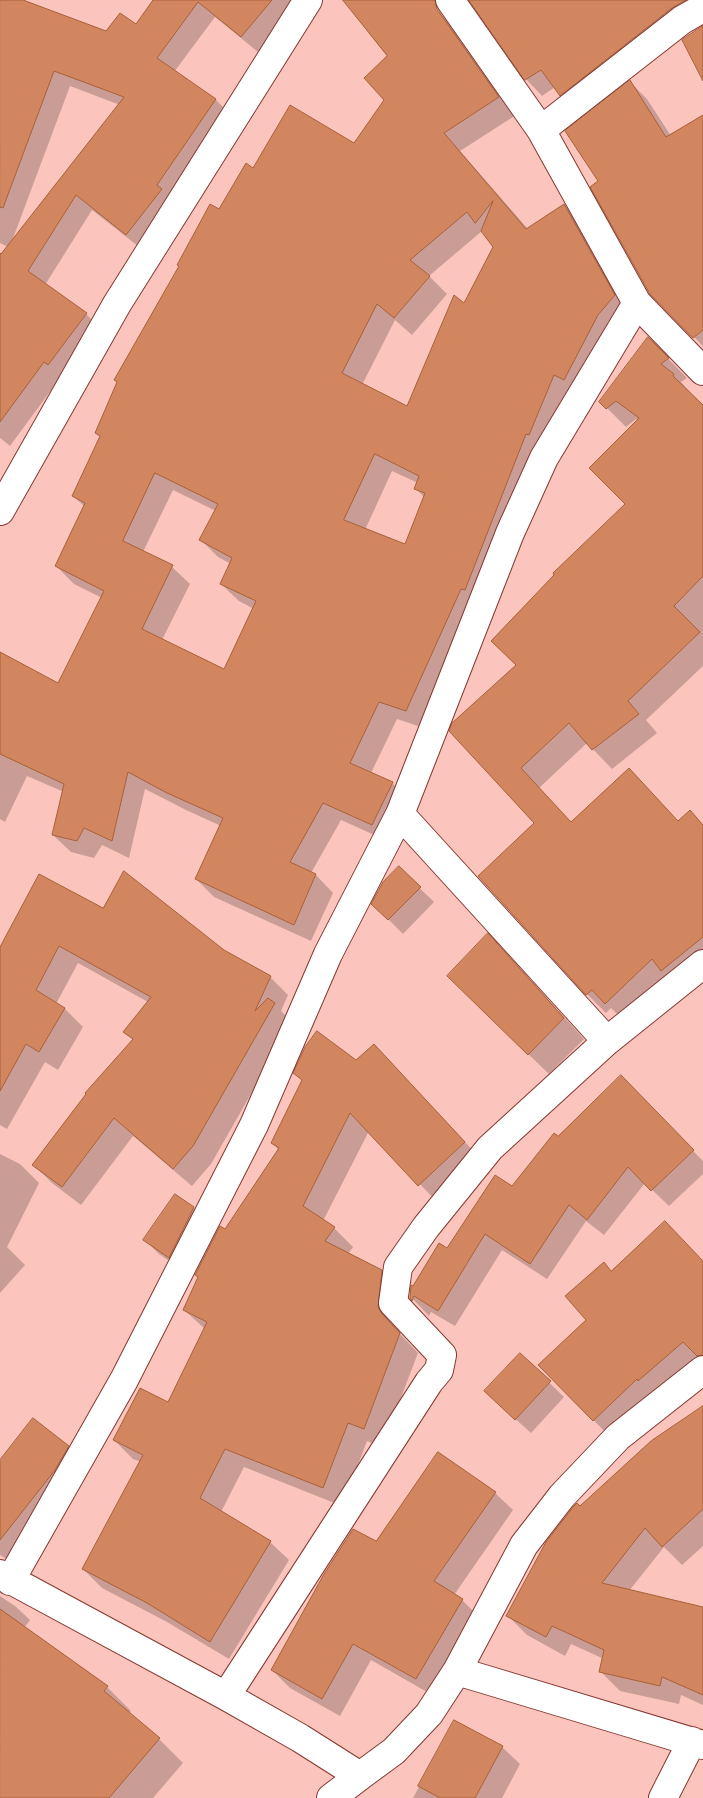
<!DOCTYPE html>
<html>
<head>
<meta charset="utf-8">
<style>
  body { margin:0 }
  canvas { display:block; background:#fbc4bc }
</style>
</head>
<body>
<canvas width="703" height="1798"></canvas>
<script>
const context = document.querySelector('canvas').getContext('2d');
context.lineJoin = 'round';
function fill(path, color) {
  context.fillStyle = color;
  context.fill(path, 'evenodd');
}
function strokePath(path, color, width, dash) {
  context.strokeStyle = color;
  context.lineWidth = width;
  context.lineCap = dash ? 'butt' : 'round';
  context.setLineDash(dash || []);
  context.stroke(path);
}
fill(new Path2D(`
  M 0,0 L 20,0 L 107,33 L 136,26 L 154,0 L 295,0 L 297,5 L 258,52 L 215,17 L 174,72 L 216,100 L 232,116 L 143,250 L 92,210 L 45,285 L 86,314 L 102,330 L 60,378 L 10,446 L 0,438 L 0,257 L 8,247 L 0,243 ZM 70,86 L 120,105 L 12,241 Z
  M 356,0 L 428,0 L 456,31 L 516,115 L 460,151 L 528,229 L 564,205 L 581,223 L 631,313 L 424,728 L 397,719 L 371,773 L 392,783 L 409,801 L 390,842 L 341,820 L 311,873 L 316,875 L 333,893 L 311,941 L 214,897 L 196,879 L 221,826 L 186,810 L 145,789 L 129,858 L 102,845 L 94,858 L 71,852 L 53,835 L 64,792 L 27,776 L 5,822 L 0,819 L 0,654 L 59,685 L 102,598 L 74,584 L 56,566 L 85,507 L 73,496 L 101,437 L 96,433 L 220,210 L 254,169 L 355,144 L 386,99 L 389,56 ZM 482,231 L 494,247 L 464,305 L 408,407 L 362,385 L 395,320 L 412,335 L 447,294 L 429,276 ZM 392,471 L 418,483 L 415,488 L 425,498 L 405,545 L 365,530 ZM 173,490 L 216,511 L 200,539 L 218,557 L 231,564 L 221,584 L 239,601 L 254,609 L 225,671 L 162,640 L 190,584 L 172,567 L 143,552 Z
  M 471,0 L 703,0 L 577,111 L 555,87 L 542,96 L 526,79 Z
  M 630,82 L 647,99 L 671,136 L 703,116 L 703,346 L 651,293 L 600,182 Z
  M 649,339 L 687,378 L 681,382 L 703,407 L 703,666 L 646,720 L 657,733 L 612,769 L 587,743 L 539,788 L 571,823 L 678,822 L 690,812 L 703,825 L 703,971 L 625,1022 L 611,1008 L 606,1013 L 587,994 L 480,876 L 536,823 L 451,731 L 517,666 L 626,504 L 638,421 L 636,419 L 626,427 L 600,401 Z
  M 399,868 L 434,902 L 403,934 L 373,904 Z
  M 104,910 L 223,951 L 270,977 L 288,995 L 281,1011 L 292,1022 L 211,1164 L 192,1186 L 133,1136 L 81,1205 L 52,1183 L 34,1165 L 133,1040 L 125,1031 L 148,1002 L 78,963 L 56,1004 L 65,1009 L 83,1027 L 58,1070 L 45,1062 L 7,1129 L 0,1125 L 0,950 Z
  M 508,955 L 584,1039 L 549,1074 L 469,997 Z
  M 356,1062 L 392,1065 L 483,1161 L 438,1203 L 369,1131 L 323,1221 L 334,1228 L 353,1247 L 348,1254 L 381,1271 L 400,1290 L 396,1327 L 400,1334 L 418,1353 L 382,1447 L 367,1441 L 342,1506 L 244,1467 L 221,1512 L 270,1542 L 289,1560 L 229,1659 L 167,1622 L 102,1588 L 83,1569 L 141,1462 L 133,1459 L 114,1440 L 169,1404 L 205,1329 L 184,1310 L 226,1231 L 279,1150 L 272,1143 Z
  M 637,1093 L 703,1161 L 703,1174 L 669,1206 L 645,1183 L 604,1235 L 586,1221 L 547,1279 L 502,1250 L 455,1326 L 431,1312 L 429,1316 L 411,1297 L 447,1250 L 512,1188 L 558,1138 Z
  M 0,1154 L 20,1164 L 39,1183 L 7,1247 L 25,1265 L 0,1293 Z
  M 175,1195 L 194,1208 L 208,1223 L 184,1271 L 159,1254 L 145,1240 Z
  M 703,1262 L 703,1361 L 610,1437 L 540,1365 L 588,1320 L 612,1273 Z
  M 520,1354 L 564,1397 L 531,1433 L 500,1405 Z
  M 703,1417 L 703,1546 L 682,1565 L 664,1547 L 629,1591 L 703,1609 L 703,1705 L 681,1695 L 679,1704 L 620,1691 L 601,1672 L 604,1659 L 571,1644 L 565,1656 L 527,1635 L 508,1616 L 580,1507 Z
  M 68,1447 L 82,1461 L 16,1565 L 0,1555 L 0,1462 Z
  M 495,1493 L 513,1510 L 454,1595 L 462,1600 L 480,1618 L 434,1696 L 371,1660 L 340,1716 L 290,1688 L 272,1670 L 377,1543 Z
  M 0,1596 L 15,1606 L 30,1620 L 24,1628 L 107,1687 L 131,1711 L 129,1713 L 159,1739 L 183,1763 L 153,1798 L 0,1798 Z
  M 455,1721 L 502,1747 L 520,1764 L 502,1798 L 413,1798 Z`), '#0003');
const building = new Path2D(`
  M 0,0 L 23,0 L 106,31 L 120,13 L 136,24 L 153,0 L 272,0 L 241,37 L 198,2 L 157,58 L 216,99 L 157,185 L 162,189 L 126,235 L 76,195 L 28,271 L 87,313 L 48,365 L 44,362 L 0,422 L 0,253 L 1,254 L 124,97 L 54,71 L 3,208 L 0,207 Z
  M 343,0 L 435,0 L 437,9 L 499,97 L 444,133 L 526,229 L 564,204 L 615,295 L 598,315 L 564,380 L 554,375 L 529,435 L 526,434 L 465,590 L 461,589 L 406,711 L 379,702 L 350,763 L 393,782 L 372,825 L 323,803 L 290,862 L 316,874 L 294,925 L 195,879 L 223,818 L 167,793 L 128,772 L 112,841 L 84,828 L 77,841 L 52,835 L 64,784 L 0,754 L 0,652 L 58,683 L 104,591 L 55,566 L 85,503 L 72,496 L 100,436 L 95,433 L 117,382 L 114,380 L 179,266 L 177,265 L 210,204 L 219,209 L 246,163 L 253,168 L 290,105 L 354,143 L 384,100 L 364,78 L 387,56 ZM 493,201 L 481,231 L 493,247 L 464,303 L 454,295 L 407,406 L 342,373 L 377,304 L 394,318 L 430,276 L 410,260 L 467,212 L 475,223 ZM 375,454 L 419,476 L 414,489 L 425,493 L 405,544 L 344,520 ZM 155,473 L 218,504 L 199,540 L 232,558 L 220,584 L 256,601 L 224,669 L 142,629 L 173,565 L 123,541 Z
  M 469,0 L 686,0 L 672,8 L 560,96 L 541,70 L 525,80 Z
  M 703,26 L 703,81 L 682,40 Z
  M 630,80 L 666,137 L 703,115 L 703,330 L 693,338 L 650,294 L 590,187 L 598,181 L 565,131 Z
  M 648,337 L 669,358 L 661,364 L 674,374 L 673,376 L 703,405 L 703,576 L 674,606 L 700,632 L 628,701 L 639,714 L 592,750 L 569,723 L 521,768 L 571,822 L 629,768 L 678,821 L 690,810 L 703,825 L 703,937 L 661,971 L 652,959 L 605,1004 L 592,990 L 586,995 L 478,876 L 534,823 L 449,731 L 452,723 L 516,665 L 491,641 L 554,575 L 553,573 L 625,504 L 589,468 L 639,418 L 616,401 L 606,409 L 599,402 Z
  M 399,866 L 421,887 L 388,920 L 371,904 L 383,882 Z
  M 124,871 L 224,950 L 271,976 L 255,1011 L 268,998 L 275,1003 L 193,1146 L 173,1169 L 114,1118 L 62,1187 L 32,1165 L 86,1094 L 85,1093 L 133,1039 L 123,1032 L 151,997 L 59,946 L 36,990 L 65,1008 L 39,1052 L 26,1044 L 0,1091 L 0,947 L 39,874 L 103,908 Z
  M 488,933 L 564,1018 L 528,1055 L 447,976 Z
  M 317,1031 L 356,1060 L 374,1044 L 465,1142 L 418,1186 L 350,1113 L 303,1206 L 335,1227 L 325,1241 L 382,1270 L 378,1307 L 382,1314 L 400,1333 L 364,1429 L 348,1423 L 323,1488 L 225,1449 L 200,1498 L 271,1541 L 210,1642 L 147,1603 L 82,1569 L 143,1455 L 113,1440 L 140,1388 L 168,1402 L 207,1322 L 183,1310 L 198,1277 L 195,1275 L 220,1226 L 225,1229 L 279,1148 L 271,1143 L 302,1080 L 293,1073 L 305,1047 Z
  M 621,1075 L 694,1150 L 651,1191 L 628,1167 L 587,1220 L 569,1205 L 530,1264 L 485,1234 L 438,1311 L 414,1296 L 412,1301 L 410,1298 L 411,1285 L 413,1286 L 439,1243 L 447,1248 L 495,1175 L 512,1186 L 554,1133 L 558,1136 Z
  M 175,1194 L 194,1207 L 169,1258 L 143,1240 Z
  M 665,1221 L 703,1261 L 703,1355 L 697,1356 L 683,1342 L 638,1381 L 637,1379 L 593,1421 L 538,1365 L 586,1320 L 565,1296 L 604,1262 L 611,1271 Z
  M 520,1353 L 551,1381 L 515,1420 L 484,1391 Z
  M 703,1406 L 703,1509 L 662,1547 L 645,1528 L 602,1583 L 703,1607 L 703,1695 L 662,1677 L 660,1686 L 599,1672 L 604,1650 L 552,1626 L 546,1637 L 506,1616 L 546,1542 L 574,1506 L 577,1503 L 580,1506 L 651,1441 Z
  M 33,1418 L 69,1446 L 55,1470 L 0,1540 L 0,1460 Z
  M 438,1452 L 496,1492 L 434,1581 L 463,1599 L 416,1679 L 353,1644 L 322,1699 L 271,1670 L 324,1574 L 353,1529 L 376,1541 Z
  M 0,1609 L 108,1686 L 104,1691 L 160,1738 L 109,1798 L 0,1798 Z
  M 454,1720 L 503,1746 L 475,1798 L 440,1798 L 418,1786 Z`);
fill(building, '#d1865f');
strokePath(building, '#a86039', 1);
const minor = new Path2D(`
  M 450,0 L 541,130 L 637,303 L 703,371
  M 541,130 L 682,20 L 703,8
  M 0,511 L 117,304 L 308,0
  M 400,814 L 607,1041
  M 0,1574 L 226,1696 L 300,1738 L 360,1776 L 394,1751 L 429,1714 L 457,1671 L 703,1745
  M 10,1581 L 124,1380 L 254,1125 L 328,954 L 400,814 L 510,533 L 544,458 L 637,303
  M 457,1671 L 524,1545 L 562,1496 L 618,1437 L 703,1370
  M 226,1696 L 429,1382 L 439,1370 L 442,1355 L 393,1303 L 398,1267 L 426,1227 L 490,1148 L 607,1041 L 703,964
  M 331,1798 L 360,1776
  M 663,1798 L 692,1741`);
strokePath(minor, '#853830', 30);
strokePath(minor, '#fff', 28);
</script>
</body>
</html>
